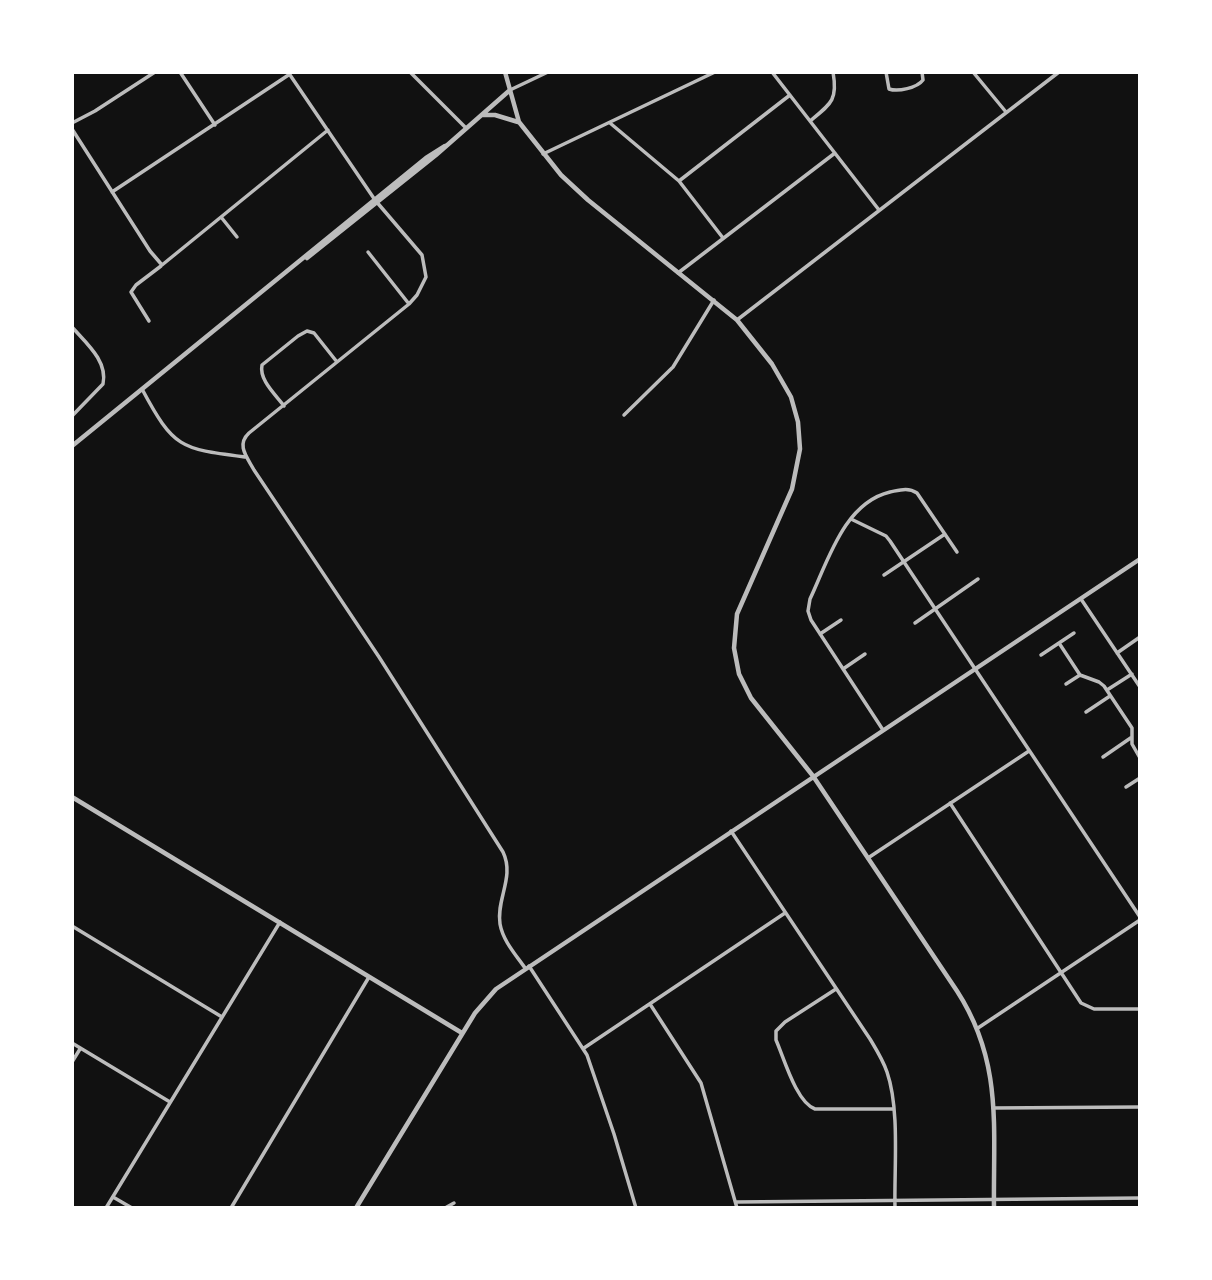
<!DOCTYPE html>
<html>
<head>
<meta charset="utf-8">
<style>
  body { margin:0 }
  #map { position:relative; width:1212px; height:1280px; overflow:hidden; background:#111; font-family:Signika,sans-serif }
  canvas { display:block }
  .frame { position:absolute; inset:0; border:74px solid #fff; pointer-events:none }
</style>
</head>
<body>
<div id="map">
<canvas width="1212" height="1280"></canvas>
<div class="frame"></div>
</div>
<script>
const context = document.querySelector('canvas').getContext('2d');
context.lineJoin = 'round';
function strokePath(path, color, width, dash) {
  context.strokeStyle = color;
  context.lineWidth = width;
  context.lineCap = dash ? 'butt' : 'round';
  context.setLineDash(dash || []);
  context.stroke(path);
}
strokePath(new Path2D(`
  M 180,72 L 215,125
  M 288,72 L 375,200 L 422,255 L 426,277 L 417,295 L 409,304 L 249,433 C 236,445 247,457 254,470 L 379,657 L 503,852 C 515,877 496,899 500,924 C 503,941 516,955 525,968
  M 410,72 L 466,128
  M 772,72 L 879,210
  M 886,72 L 889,89 C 898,92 917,88 923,80 L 922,72
  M 973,72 L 1006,112
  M 510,90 L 548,72
  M 810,121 C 831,104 838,100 833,72
  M 72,123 L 95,111 L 155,72
  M 610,123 L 679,181 L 723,238
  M 72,129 L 150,251 L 162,265 L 328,130
  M 543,154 L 715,72
  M 679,181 L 790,95
  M 112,192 L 290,74
  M 221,217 L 237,237
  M 368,252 L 409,304
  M 678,273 L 835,153
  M 737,320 L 1059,72
  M 149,321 L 131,292 L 136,285 L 161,266
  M 72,327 C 86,343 108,361 103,384 L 72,416
  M 142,389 C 174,449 181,449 246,457
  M 284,406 C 275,394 259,380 262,365 L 298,336 L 307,331 L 314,333 L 337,362
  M 624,415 L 673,367 L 714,300
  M 851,519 L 886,536 L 890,541 L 1140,917
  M 884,575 L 945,534
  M 1081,599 L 1140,687
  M 915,623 L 978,579
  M 820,634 L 841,620
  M 1059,643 L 1080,675 L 1099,682 L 1104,686 L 1132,728 L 1132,744 L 1140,758
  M 1117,653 L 1140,637
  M 1041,655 L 1074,633
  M 843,669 L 865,654
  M 1066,684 L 1080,675
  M 1107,690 L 1132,674
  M 1086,712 L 1110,696
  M 883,730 L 811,620 L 808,611 L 810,599 C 828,561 844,503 890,492 C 900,490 908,487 917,493 L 957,552
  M 1103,757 L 1132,737
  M 1126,787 L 1140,778
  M 950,803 L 1081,1003 L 1094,1009 L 1140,1009
  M 731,831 L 870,1039 C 876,1049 883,1060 887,1072 C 900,1110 894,1168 895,1208
  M 868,858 L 1029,751
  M 72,926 L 222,1017
  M 529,966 L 587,1055 L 614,1134 L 636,1208
  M 836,989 L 785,1022 L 776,1031 L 776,1040 C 784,1058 796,1102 815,1109 L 893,1109
  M 650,1004 L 701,1083 L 737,1208
  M 978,1028 L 1140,920
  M 72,1043 L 170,1102
  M 584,1048 L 785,913
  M 72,1062 L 80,1049
  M 993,1108 L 1140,1107
  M 113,1197 L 132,1208
  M 737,1202 L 1140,1198
  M 106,1208 L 280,922
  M 231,1208 L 369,977
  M 445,1208 L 454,1203`), '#bcbcbc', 3.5);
strokePath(new Path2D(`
  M 505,72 L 519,122 L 561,175 L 588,200 L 737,320 L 772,364 L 791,397 L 798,422 L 800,449 L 792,489 L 737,614 L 734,648 L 739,674 L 751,698 L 813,776 L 957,991 C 1003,1062 993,1127 994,1208
  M 483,115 L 495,115 L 518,122
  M 307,258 L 436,155 L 510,90
  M 72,446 L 426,158 L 445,146
  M 72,797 L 462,1033
  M 356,1208 L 475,1013 L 496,989 L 1140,559`), '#bcbcbc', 4.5);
</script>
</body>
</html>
